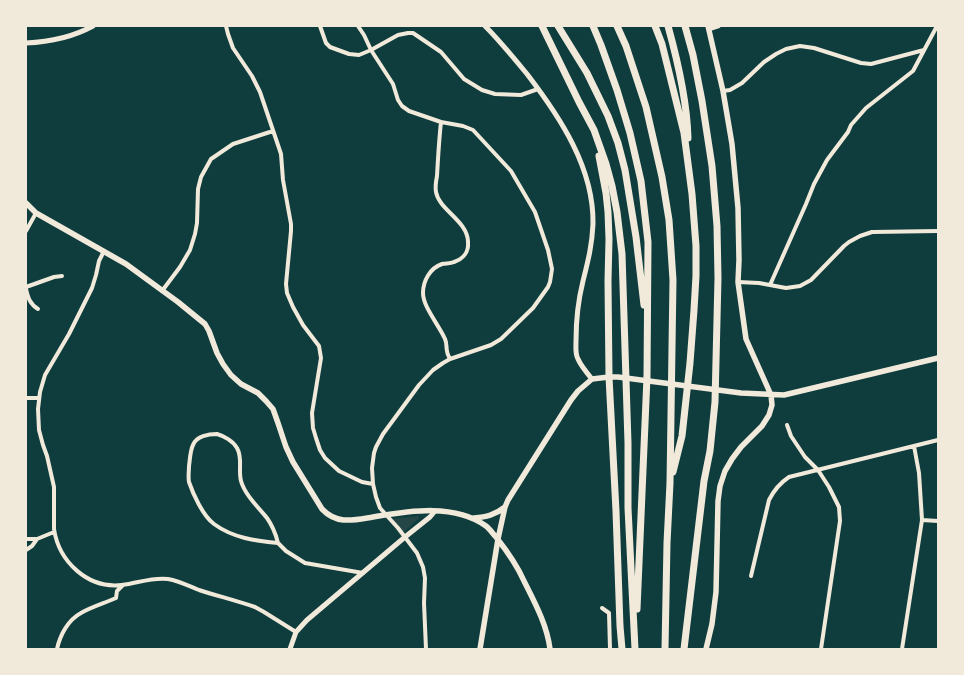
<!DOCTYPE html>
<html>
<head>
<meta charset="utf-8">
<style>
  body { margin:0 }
  #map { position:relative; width:964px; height:675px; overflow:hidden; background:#0f3d3e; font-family:"DejaVu Sans",sans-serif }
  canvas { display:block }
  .frame { position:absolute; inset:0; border:27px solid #f1e9da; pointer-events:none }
</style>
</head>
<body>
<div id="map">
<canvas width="964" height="675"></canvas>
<div class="frame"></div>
</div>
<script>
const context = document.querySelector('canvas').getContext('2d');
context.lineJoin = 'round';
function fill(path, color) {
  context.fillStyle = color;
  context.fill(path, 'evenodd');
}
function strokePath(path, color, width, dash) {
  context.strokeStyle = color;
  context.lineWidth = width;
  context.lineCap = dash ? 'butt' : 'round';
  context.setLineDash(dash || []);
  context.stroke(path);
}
fill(new Path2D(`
  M 419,516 L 419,518 L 403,533 L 391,519 Z`), '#244646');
strokePath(new Path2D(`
  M 226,26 L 228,34 L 233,48 L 252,76 L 260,92 L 279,148 L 281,154 L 283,180 L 291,224 L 291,231 L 286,284 L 287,293 L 293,307 L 303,325 L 319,346 L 321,358 L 312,413 L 313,428 L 316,438 L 320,450 L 325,458 L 339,471 L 362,482 L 373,484
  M 320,26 L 326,43 L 330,47 L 349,54 L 359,55 L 371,50 L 398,35 L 408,33 L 413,33 L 441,52 L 464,79 L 482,90 L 495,94 L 521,95 L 538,89
  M 358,26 L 364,35 L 371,50 L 393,84 L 398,100 L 402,106 L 409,111 L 441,122 L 463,126 L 473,130 L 511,171 L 535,212 L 548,250 L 552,269 L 550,282 L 548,287 L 533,308 L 501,339 L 491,345 L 450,359 L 443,363 L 433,370 L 419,385 L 383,434 L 376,447 L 374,453 L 372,468 L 373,484 L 376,497 L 380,508 L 398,528 L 417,553 L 423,567 L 425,578 L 424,603 L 426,649
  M 723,91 L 730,90 L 742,83 L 764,62 L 776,54 L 786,49 L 800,46 L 814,48 L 861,63 L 871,64 L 924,50
  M 441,122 C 439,140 438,158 437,176 C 436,181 435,187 436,192 C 439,210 468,221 468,242 C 469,252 463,259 454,262 C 450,264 446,263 442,264 C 430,268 423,281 423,293 C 423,307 439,325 445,339 C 447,343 446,347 447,351 C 447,354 449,357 450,359
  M 26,231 L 36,213
  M 104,251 L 99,261 L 96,275 L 92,288 L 69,334 L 45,375 L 40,392 L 38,409 L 39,430 L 43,445 L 47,456 L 54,487 L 54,529 C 59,562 88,589 122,585 C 138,583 152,577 168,579 C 179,581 189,586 199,590 C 218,596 237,601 255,607 L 264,612 L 296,632
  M 738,282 L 759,283 L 786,288 L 800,286 L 811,280 L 844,246 L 849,242 L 860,236 L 872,232 L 938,231
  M 770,285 L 806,204 L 814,184 L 827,160 L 848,132 L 851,125 L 866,108 L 913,71 L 937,26
  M 26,287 L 54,277 L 62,276
  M 26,289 C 28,298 30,304 38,309
  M 162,291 L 180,267 L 190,250 L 195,234 L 197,223 L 198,189 L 201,177 L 211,159 L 233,144 L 273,131
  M 26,398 L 39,398
  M 787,425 L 791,436 L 805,457 L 818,470 L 829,487 L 839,507 L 840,521 L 821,649
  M 217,434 C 224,436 233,441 237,448 C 243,458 238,470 241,481 C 245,495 258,507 267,518 C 272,525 276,535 278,543 C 256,541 233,538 214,524 C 203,516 193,494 189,482 C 188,477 189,471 189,466 C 190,460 190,451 193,445 C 196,436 209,434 217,434 Z
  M 922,520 L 938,521
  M 26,539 L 37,539
  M 278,543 L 286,551 L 305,563 L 363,573
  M 26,550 L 32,546 L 37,539 L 54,532
  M 751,576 L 769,500 C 774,490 780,483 789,477 L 938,440
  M 602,608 L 609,613 L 610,649
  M 57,649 C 60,635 68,620 81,613 C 91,607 105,603 116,598 L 117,591 L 123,585
  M 902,649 L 922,520 L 919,473 L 914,446`), '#f1e9da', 4);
strokePath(new Path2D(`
  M 485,26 C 500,41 513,57 527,74 C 560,117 594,168 593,224 C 592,246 588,261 583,281 C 578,301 576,321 576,341 C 576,347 575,354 578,359 C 581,366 587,373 592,379
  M 709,29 L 718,26
  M 26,43 C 50,42 71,38 93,26
  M 290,649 L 296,632 L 307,620 L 405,537 L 430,517 L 435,511`), '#f1e9da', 5);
strokePath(new Path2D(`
  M 26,203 L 36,213 L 126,264 L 178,302 L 205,324 L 209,331 L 217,353 L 223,364 L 231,375 L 241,384 L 258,393 L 266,401 L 273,409 L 278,423 L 286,447 L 293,462 L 322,509 C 337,525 354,520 373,517 C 409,511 455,503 486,526 C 490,529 493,534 496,537 C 507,551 517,565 524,581 C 535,603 547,625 550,649
  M 474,518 C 486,517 495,515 505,507
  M 480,649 L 498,539 L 505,507 L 508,500 L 571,400 L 578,391 L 592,379 L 609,377 L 618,377 L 741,393 L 784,395 L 938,358
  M 706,649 L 712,624 L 716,592 L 718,501 L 720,486 L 725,471 L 732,459 L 741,447 L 762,426 L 769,415 L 772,405 L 771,395 L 746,339 L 738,282 L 739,260 L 738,208 L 732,144 L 723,91 L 708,26`), '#f1e9da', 5.5);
strokePath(new Path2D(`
  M 542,26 L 579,102 L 594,130 L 606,164 L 612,186 L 617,212 L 622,254 L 628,443 L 628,508 L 635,649
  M 558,26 L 587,73 L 608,116 L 618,143 L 625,170 L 636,237 L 644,305
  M 593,26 L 601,45 L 617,90 L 630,133 L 641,181 L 648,242 L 647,377 L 637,609
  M 617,26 L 626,46 L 646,107 L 662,177 L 669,220 L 673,280 L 670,483 L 667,543 L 665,649
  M 655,26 L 662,44 L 684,133 L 692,194 L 696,246 L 696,276 L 694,310 L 690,363 L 682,436 L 673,472
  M 668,26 C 678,62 687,100 688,138
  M 599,156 L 606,193 L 608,212 L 609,239 L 608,281 L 609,377 L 616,511 L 620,626 L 622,649
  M 684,649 L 704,481 L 710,451 L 715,402 L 718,278 L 717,226 L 712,166 L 702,101 L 693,55 L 685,26`), '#f1e9da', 7);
</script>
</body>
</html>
